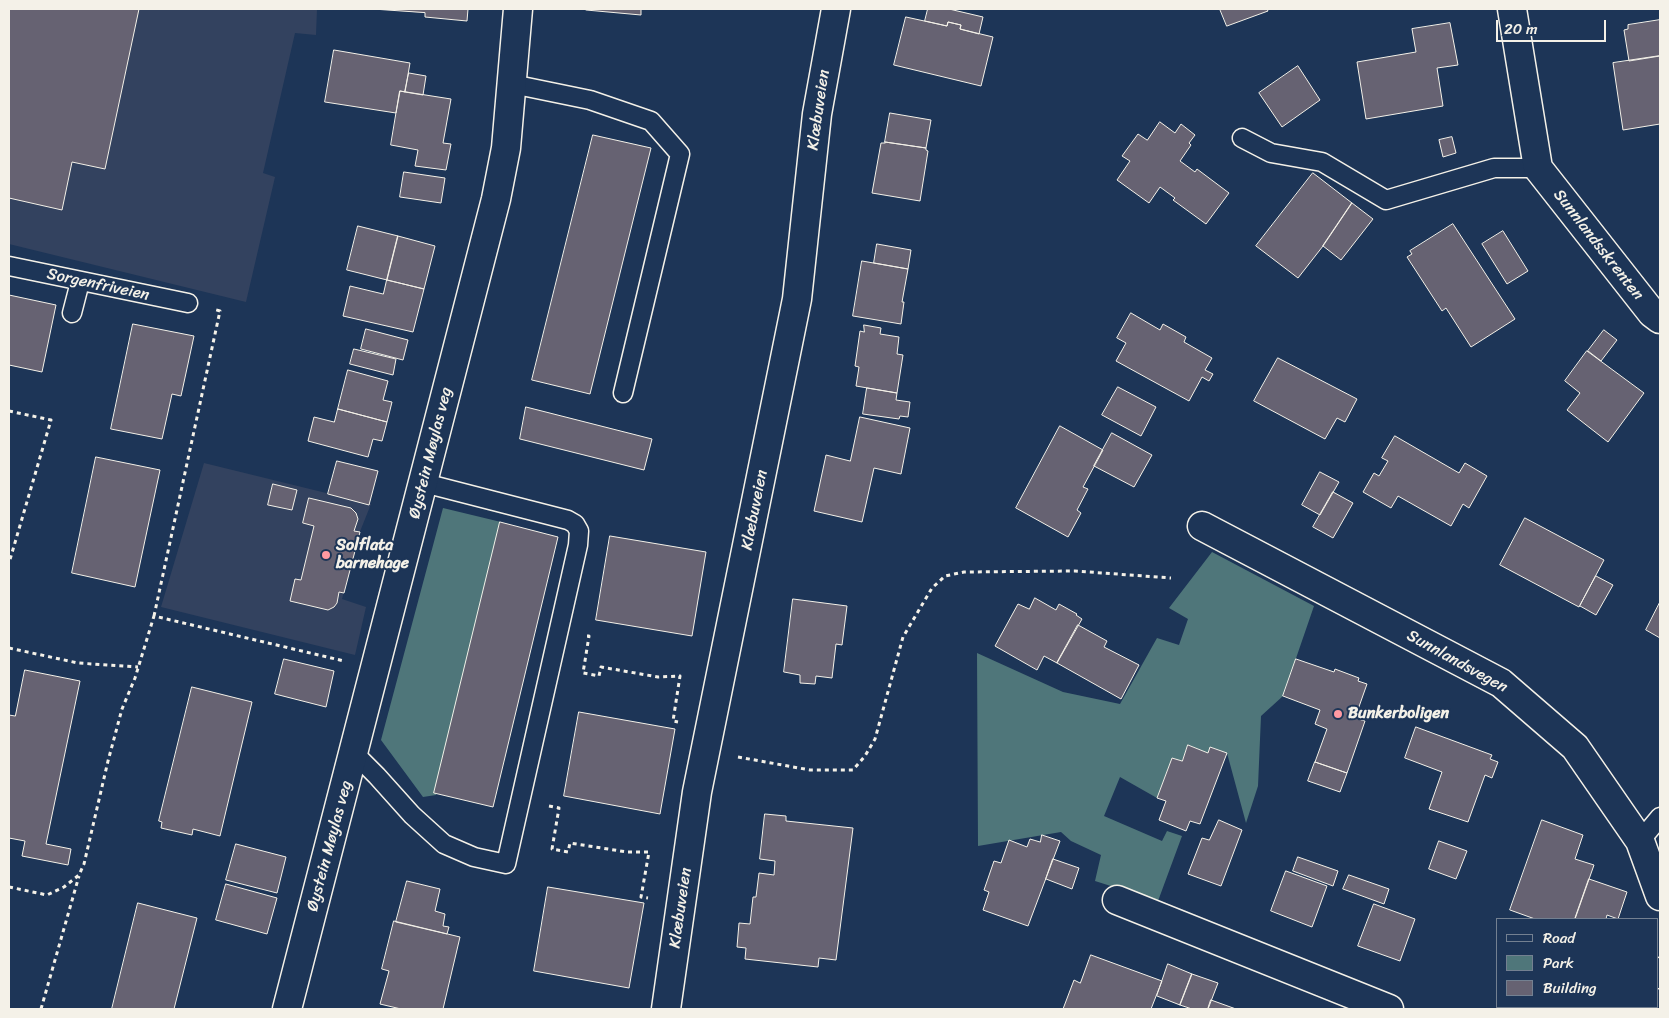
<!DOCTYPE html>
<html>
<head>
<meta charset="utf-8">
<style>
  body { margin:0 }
  #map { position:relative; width:1669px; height:1018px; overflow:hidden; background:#1d3557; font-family:Sriracha,sans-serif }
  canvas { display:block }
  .frame { position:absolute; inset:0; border:10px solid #f4f1e8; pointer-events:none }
  .legend { position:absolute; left:1496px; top:918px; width:162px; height:90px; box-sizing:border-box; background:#1d3557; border:1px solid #738091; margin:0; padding:6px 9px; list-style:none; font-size:15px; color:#f4f1e8 }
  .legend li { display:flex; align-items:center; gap:10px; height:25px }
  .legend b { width:25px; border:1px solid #738091 }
  .scale { position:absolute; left:1496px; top:20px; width:110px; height:22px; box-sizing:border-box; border:2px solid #f4f1e8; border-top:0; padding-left:6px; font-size:15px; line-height:18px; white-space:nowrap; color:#f4f1e8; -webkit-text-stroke:4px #1d3557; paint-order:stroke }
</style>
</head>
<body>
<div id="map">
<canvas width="1669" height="1018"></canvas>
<div class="frame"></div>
<ul class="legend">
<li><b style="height:6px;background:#1d3557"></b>Road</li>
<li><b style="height:14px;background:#4f767a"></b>Park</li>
<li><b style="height:14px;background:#666272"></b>Building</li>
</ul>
<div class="scale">20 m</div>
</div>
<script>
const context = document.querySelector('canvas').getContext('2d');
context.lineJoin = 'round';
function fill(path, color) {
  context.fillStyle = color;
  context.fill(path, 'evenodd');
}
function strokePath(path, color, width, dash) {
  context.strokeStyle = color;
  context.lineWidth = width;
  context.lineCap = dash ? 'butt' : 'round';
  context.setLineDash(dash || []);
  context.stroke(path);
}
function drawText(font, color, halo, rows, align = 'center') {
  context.font = font + ' Sriracha,sans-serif';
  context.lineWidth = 4;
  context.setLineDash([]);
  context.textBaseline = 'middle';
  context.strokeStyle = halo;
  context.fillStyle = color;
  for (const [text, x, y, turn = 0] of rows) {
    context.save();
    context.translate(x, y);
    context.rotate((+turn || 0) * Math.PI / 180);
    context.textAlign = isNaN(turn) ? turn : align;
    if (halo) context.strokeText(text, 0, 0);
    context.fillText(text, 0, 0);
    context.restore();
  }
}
fill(new Path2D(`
  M 9,9 L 317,9 L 316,35 L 295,33 L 263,173 L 275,177 L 246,302 L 9,244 Z
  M 204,463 L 371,504 L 359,534 L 342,599 L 366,607 L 355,655 L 161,607 Z`), '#33425f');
fill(new Path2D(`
  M 443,508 L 501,522 L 436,795 L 423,797 L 381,740 Z
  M 1212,552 L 1314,606 L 1283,696 L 1261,716 L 1258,786 L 1246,823 L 1227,753 L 1210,747 L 1208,753 L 1188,745 L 1182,761 L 1172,758 L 1157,798 L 1120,777 L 1104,816 L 1162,841 L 1167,831 L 1182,836 L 1158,901 L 1095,881 L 1101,855 L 1071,841 L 1061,832 L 978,846 L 977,653 L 1063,692 L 1120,704 L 1157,638 L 1179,645 L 1188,619 L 1169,608 Z`), '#4f767a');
const building = new Path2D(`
  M 9,9 L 139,9 L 105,169 L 72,162 L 62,210 L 9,198 Z
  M 373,9 L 468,9 L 467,21 L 425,17 L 425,13 Z
  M 586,9 L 641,9 L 641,15 L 586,10 Z
  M 928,9 L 949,9 L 983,17 L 979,34 L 960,29 L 961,25 L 948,22 L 947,26 L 925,21 Z
  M 1220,9 L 1267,9 L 1268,11 L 1227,26 Z
  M 906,17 L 947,26 L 948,22 L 961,25 L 960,29 L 993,37 L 981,86 L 894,65 Z
  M 1660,20 L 1660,56 L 1629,61 L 1624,30 L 1628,29 L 1628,25 Z
  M 1450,23 L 1458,65 L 1437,68 L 1443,106 L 1366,119 L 1357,62 L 1416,52 L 1412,29 Z
  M 334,50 L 410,63 L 405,92 L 400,91 L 396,113 L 325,102 Z
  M 1660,56 L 1660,124 L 1623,130 L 1613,63 Z
  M 1298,66 L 1320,100 L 1282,127 L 1259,93 Z
  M 409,73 L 426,76 L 423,95 L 405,92 Z
  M 400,91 L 451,99 L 443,143 L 451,144 L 446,170 L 415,166 L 418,150 L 391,145 Z
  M 890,113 L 931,120 L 926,148 L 885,142 Z
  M 1160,122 L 1175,133 L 1181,124 L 1195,135 L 1189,143 L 1191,145 L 1180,161 L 1195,172 L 1197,169 L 1229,193 L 1206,224 L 1173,200 L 1175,198 L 1160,187 L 1149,203 L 1117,180 L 1130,161 L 1122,156 L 1138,134 L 1147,140 Z
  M 593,135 L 651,148 L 590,394 L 532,380 Z
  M 1452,137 L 1456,153 L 1443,157 L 1439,140 Z
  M 885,142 L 926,148 L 926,150 L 928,151 L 920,201 L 872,193 L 881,143 L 885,143 Z
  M 404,172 L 445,178 L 441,203 L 400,197 Z
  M 1313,173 L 1352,203 L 1323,246 L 1298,278 L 1256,246 Z
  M 1352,203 L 1373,219 L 1341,260 L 1323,246 Z
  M 1453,224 L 1515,319 L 1471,347 L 1446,308 L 1442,311 L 1407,257 L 1412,254 L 1410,251 Z
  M 358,226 L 398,236 L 387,280 L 347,270 Z
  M 1503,231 L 1528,271 L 1507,284 L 1482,244 Z
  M 398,236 L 435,246 L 424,289 L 387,280 Z
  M 877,244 L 911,250 L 908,269 L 874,263 Z
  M 862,261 L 908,269 L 902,302 L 904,302 L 901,324 L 853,316 Z
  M 387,280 L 424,289 L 413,332 L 343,316 L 350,286 L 383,294 Z
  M 9,295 L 56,305 L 42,372 L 9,365 Z
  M 1131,313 L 1160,330 L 1163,324 L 1186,337 L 1184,342 L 1212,358 L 1205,370 L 1213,374 L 1209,381 L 1202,377 L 1189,401 L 1116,361 L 1126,343 L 1117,338 Z
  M 133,324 L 194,336 L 181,396 L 172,394 L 162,439 L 111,429 Z
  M 864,325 L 881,328 L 880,334 L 899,337 L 897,354 L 903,355 L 897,393 L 856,386 L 859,367 L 855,366 L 860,331 L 864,332 Z
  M 366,329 L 408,340 L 403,360 L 361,349 Z
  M 1604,330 L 1617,340 L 1601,361 L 1588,351 Z
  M 354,349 L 396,359 L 393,375 L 350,364 Z
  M 1587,351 L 1644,393 L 1608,442 L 1567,410 L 1580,393 L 1565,381 Z
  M 1278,358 L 1357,399 L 1345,422 L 1337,418 L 1325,439 L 1254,401 Z
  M 348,370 L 388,381 L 383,400 L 392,402 L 387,422 L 338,409 Z
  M 1118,387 L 1156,407 L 1141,436 L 1102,415 Z
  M 867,388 L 897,393 L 896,400 L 910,402 L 908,417 L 900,416 L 899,419 L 863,414 Z
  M 526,407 L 652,439 L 644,470 L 520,439 Z
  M 338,409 L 387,422 L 382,441 L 373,439 L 368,457 L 308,441 L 314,417 L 334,422 Z
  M 860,417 L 910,428 L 901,474 L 874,468 L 862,522 L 814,511 L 826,455 L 850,461 Z
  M 1060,426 L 1103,450 L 1083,487 L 1088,489 L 1077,510 L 1081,513 L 1068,537 L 1016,508 Z
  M 1112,433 L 1152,455 L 1134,487 L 1094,466 Z
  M 1395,436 L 1459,473 L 1465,463 L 1487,476 L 1469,508 L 1463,504 L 1451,526 L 1398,496 L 1391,508 L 1363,492 L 1374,473 L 1379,476 L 1388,461 L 1382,458 Z
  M 96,457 L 160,470 L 135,587 L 72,573 Z
  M 337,461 L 378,471 L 369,505 L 328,494 Z
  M 1320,472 L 1339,482 L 1320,515 L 1302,505 Z
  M 273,484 L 297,490 L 292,510 L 268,505 Z
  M 1333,492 L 1353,503 L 1333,538 L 1313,527 Z
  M 309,498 L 351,508 L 356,513 L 358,519 L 354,531 L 360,532 L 344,593 L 339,592 L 337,603 L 334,607 L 328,610 L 290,601 L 295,579 L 301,580 L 314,526 L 303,523 Z
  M 1525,518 L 1604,560 L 1579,607 L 1500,565 Z
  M 500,522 L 558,537 L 493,807 L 434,793 Z
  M 610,536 L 706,552 L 692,636 L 596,620 Z
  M 1596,576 L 1613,585 L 1596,615 L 1580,606 Z
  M 1035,598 L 1056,610 L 1059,604 L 1077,614 L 1076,615 L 1082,619 L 1057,663 L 1044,656 L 1037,670 L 995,646 L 1018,604 L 1029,609 Z
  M 793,599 L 847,606 L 842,645 L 836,644 L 832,678 L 816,676 L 815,684 L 800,683 L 800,675 L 784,672 Z
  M 1660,602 L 1660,638 L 1646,630 Z
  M 1078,625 L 1107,641 L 1104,647 L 1139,665 L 1121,699 L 1057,663 Z
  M 284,659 L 334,671 L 326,707 L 275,694 Z
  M 1296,659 L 1334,672 L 1335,669 L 1359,678 L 1358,681 L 1367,684 L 1355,718 L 1365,721 L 1347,773 L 1315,762 L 1327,729 L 1315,724 L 1320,710 L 1283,696 Z
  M 25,670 L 80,681 L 46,844 L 71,849 L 68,865 L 22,856 L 25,841 L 9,838 L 9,715 L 15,716 Z
  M 192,687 L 252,702 L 220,836 L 193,829 L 192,835 L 161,828 L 162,822 L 159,821 Z
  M 579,712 L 675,729 L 660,814 L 564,796 Z
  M 1416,727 L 1492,755 L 1490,759 L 1498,762 L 1492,778 L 1485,775 L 1468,822 L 1429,809 L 1442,772 L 1405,758 Z
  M 1188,745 L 1208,753 L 1210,747 L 1227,753 L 1200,824 L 1190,821 L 1186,831 L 1159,820 L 1166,801 L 1157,798 L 1172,758 L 1182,761 Z
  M 1315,762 L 1347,773 L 1340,792 L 1308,781 Z
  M 765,814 L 786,816 L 786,821 L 853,828 L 836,960 L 819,958 L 818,967 L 745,959 L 746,948 L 737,947 L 739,923 L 750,924 L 753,897 L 756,897 L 759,873 L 774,875 L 775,861 L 760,859 Z
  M 1219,820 L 1242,830 L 1221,886 L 1188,874 L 1202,838 L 1209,840 Z
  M 1542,820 L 1583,835 L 1575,859 L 1594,865 L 1575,919 L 1535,919 L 1510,910 Z
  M 1042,835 L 1060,841 L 1028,926 L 983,910 L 989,892 L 984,890 L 994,861 L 1001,863 L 1009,840 L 1027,847 L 1030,839 L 1040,842 Z
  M 1439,841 L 1467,851 L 1456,879 L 1429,869 Z
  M 236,844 L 286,857 L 277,893 L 226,880 Z
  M 1298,857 L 1338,871 L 1333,886 L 1293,871 Z
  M 1053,859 L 1079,868 L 1072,889 L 1046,879 Z
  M 1286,871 L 1327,886 L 1312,927 L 1271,911 Z
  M 1349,875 L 1389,889 L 1384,904 L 1343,889 Z
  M 1589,879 L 1627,892 L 1618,919 L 1607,915 L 1606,919 L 1575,919 Z
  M 407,881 L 440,889 L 435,911 L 445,914 L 443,926 L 449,927 L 447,934 L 396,922 Z
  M 226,884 L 277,898 L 267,934 L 216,920 Z
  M 548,887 L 644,903 L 629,988 L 534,971 Z
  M 138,903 L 197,918 L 174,1009 L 112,1009 Z
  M 1374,904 L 1415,919 L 1400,961 L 1358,946 Z
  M 394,921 L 460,937 L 443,1009 L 401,1009 L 380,1004 L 389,971 L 382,969 Z
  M 1091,955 L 1162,981 L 1151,1009 L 1063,1009 L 1074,980 L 1080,983 Z
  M 1168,964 L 1192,974 L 1180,1005 L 1157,996 Z
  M 1192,974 L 1218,983 L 1208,1009 L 1192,1009 L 1180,1005 Z
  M 1211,1000 L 1236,1009 L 1208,1009 Z`);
fill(building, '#666272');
strokePath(building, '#f4f1e8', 1);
const lane = new Path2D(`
  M 512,84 L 590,100 L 651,121 L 680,154 L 623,393
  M 1242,138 L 1271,153 L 1322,162 L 1386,200 L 1494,168 L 1538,168
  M 9,266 L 188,303
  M 72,313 L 80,282
  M 354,753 L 377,776 L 412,815 L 444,844 L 474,857 L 506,864 L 578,545 L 579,531 L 575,524 L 568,520 L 424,483
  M 1640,841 L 1660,817`);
const street = new Path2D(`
  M 1512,9 L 1538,168 L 1652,313 L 1660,319
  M 1202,526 L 1501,683 L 1575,747 L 1640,841 L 1660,896
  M 1117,900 L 1389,1009
  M 1658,974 L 1660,972
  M 287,1009 L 496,199 L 506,148 L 518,9
  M 1581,1009 L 1587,1007`);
const secondary = new Path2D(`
  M 666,1009 L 697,792 L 797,299 L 817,114 L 836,9`);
strokePath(lane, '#f4f1e8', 21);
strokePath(street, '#f4f1e8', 31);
strokePath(secondary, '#f4f1e8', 31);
strokePath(new Path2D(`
  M 9,411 L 51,420 L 9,563
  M 154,616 L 220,311 L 213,309
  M 587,636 L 589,636 L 583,673 L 599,676 L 601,667 L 658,677 L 680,676 L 673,721 L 678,722
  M 9,648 L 78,663 L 138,667
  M 738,757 L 810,770 L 853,770 L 865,756 L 875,739 L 903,637 L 932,588 L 945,576 L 964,572 L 1075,571 L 1171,578
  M 549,806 L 559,808 L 552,849 L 568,852 L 570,843 L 627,852 L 649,852 L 641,897 L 648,898
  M 9,887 L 47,895 L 64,887 L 79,875 L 84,864 L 108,761 L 122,709 L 135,678 L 154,616 L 344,661
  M 41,1009 L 79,876`), '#f4f1e8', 3, [4, 4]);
strokePath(lane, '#1d3557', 18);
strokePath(street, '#1d3557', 28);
strokePath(secondary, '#1d3557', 28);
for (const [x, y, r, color] of [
  [326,555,5,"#ff9aa2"],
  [1338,714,5,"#ff9aa2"]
]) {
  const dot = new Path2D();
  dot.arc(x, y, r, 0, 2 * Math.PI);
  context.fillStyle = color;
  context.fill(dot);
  strokePath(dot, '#1d3557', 2);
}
drawText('16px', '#f4f1e8', '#1d3557', [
  ["Klæbuveien",819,110,-82],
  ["Sunnlandsskrenten",1598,245,52],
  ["Sorgenfriveien",98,285,12],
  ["Øystein Møylas veg",431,453,-76],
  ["Klæbuveien",755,510,-79],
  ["Sunnlandsvegen",1457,662,29],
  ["Øystein Møylas veg",330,846,-75],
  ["Klæbuveien",681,908,-82]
]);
drawText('bold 16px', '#f4f1e8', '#1d3557', [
  ["Solflata",336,546],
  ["barnehage",336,564],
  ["Bunkerboligen",1348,714]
], 'left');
</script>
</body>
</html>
